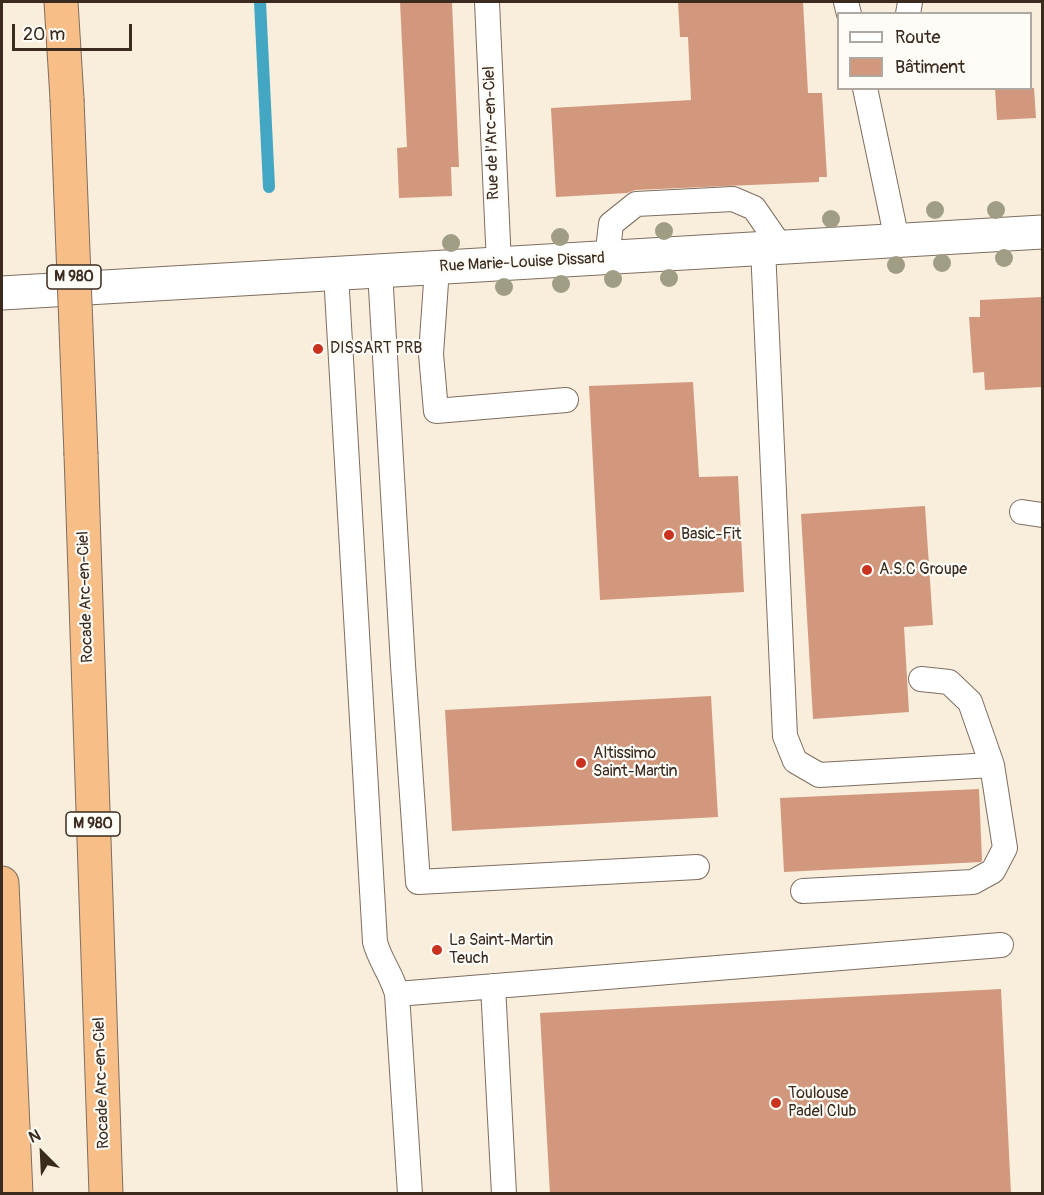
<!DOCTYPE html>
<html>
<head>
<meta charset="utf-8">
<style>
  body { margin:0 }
  #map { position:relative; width:1044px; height:1195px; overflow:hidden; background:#f9eddc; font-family:Pangolin,sans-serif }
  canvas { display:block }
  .frame { position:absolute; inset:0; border:3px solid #3b2a1e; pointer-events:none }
  .legend { position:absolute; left:837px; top:12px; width:195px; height:78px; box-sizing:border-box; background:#fdfcf7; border:2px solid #afa8a0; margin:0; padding:8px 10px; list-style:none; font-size:18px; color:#3b2a1e }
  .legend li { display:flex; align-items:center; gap:12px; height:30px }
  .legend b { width:30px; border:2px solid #afa8a0 }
  .north { position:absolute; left:12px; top:1123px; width:60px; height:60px; -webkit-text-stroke:4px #fdfcf7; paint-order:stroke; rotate:336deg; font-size:16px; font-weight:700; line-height:24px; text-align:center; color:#3b2a1e }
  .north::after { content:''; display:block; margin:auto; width:21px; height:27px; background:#3b2a1e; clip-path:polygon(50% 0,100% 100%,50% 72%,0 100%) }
  .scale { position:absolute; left:12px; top:24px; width:120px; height:27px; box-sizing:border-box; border:3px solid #3b2a1e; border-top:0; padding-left:8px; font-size:18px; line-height:21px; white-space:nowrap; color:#3b2a1e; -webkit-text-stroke:4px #fdfcf7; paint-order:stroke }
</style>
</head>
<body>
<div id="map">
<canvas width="1044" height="1195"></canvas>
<div class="frame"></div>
<ul class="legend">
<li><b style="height:8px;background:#fff"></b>Route</li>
<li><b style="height:16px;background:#d2987d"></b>Bâtiment</li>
</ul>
<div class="north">N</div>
<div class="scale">20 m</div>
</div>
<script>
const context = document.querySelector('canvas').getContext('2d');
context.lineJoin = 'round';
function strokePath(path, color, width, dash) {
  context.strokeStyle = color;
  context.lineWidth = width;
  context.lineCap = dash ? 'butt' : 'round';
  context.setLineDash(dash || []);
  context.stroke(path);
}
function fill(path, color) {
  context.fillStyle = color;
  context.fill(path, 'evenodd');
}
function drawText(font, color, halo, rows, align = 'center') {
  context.font = font + ' Pangolin,sans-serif';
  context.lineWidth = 4.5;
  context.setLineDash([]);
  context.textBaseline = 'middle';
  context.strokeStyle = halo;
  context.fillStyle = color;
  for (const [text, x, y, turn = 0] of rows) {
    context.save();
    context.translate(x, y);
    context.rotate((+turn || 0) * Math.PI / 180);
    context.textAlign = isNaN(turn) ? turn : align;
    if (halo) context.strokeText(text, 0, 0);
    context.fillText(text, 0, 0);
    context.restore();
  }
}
strokePath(new Path2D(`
  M 260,2 L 269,187`), '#43a7c3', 12);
fill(new Path2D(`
  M 400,2 L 452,2 L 459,167 L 451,167 L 452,196 L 399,198 L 397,148 L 407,147 Z
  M 678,2 L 803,2 L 808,93 L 822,93 L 827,177 L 819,177 L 819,182 L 635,190 L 627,193 L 556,197 L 551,108 L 691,100 L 688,37 L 680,37 Z
  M 995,88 L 1034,88 L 1036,118 L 997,120 Z
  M 1042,297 L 1042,387 L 985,390 L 984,372 L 973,373 L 969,317 L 980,317 L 980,300 Z
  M 693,382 L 699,477 L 738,476 L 744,592 L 600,600 L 589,386 Z
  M 925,506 L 933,625 L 904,627 L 909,712 L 813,719 L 801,514 Z
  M 711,696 L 718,817 L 452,831 L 445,710 Z
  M 979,789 L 982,860 L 981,862 L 784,872 L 780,798 Z
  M 1001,989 L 1011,1194 L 550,1194 L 540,1013 Z`), '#d2987d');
const service = new Path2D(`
  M 487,2 L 499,264
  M 846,2 L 849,14
  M 908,14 L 910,2
  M 865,88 L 897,240
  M 763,248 L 785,736 L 795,761 L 819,775 L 992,765 L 1005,848 L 993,871 L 973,882 L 803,891
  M 607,258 L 611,224 L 636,204 L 733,199 L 754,208 L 781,247
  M 437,268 L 431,354 L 436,411 L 566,400
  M 380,271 L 403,665 L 418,882 L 697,867
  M 336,274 L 375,942 C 380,961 392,975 397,994 L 410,1194
  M 1022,512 L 1042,515
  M 921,679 L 949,682 L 970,702 L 992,765
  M 493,986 L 504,1194
  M 397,994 L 1001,945`);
const minor = new Path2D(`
  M 2,293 L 1042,232`);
const trunk = new Path2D(`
  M 61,2 L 67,99
  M 81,455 L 106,1194
  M 2,883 L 16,1194`);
strokePath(service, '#7e6e60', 26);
strokePath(minor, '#7e6e60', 35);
strokePath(trunk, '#7e6e60', 35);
strokePath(service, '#fff', 24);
strokePath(minor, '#fff', 33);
strokePath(trunk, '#f7be88', 33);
const trunkBridge = new Path2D(`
  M 67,99 L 81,455`);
strokePath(trunkBridge, '#7e6e60', 35, []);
strokePath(trunkBridge, '#f7be88', 33);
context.fillStyle = '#a09d85';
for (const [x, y] of [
  [935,210],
  [996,210],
  [831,219],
  [664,231],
  [560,237],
  [451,243],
  [1004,258],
  [942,263],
  [896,265],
  [669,278],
  [613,279],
  [561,284],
  [504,287]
]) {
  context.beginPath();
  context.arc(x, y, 9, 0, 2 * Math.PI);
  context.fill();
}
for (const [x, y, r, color] of [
  [318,349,6,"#c8321e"],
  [669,535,6,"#c8321e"],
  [867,570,6,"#c8321e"],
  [581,763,6,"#c8321e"],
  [437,950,6,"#c8321e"],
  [776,1103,6,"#c8321e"]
]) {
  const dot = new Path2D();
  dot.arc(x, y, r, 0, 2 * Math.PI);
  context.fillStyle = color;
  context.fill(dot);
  strokePath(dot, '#fdfcf7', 2);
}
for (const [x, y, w] of [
  [74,277,54],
  [93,824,54]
]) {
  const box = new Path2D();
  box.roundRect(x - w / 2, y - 12, w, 24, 4.5);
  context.fillStyle = '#fdfcf7';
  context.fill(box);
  strokePath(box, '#3b2a1e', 1.5);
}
drawText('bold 15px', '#3b2a1e', null, [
  ["M 980",74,277],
  ["M 980",93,824]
]);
drawText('16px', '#3b2a1e', '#fdfcf7', [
  ["Rue de l'Arc-en-Ciel",492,133,-92],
  ["Rue Marie-Louise Dissard",522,263,-3],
  ["Rocade Arc-en-Ciel",86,597,-92],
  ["Rocade Arc-en-Ciel",102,1083,-92]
]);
drawText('16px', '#3b2a1e', '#fdfcf7', [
  ["DISSART PRB",330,349],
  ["Basic-Fit",681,535],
  ["A.S.C Groupe",879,570],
  ["Altissimo",593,754],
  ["Saint-Martin",593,772],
  ["La Saint-Martin",449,941],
  ["Teuch",449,959],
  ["Toulouse",788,1094],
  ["Padel Club",788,1112]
], 'left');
</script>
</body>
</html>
